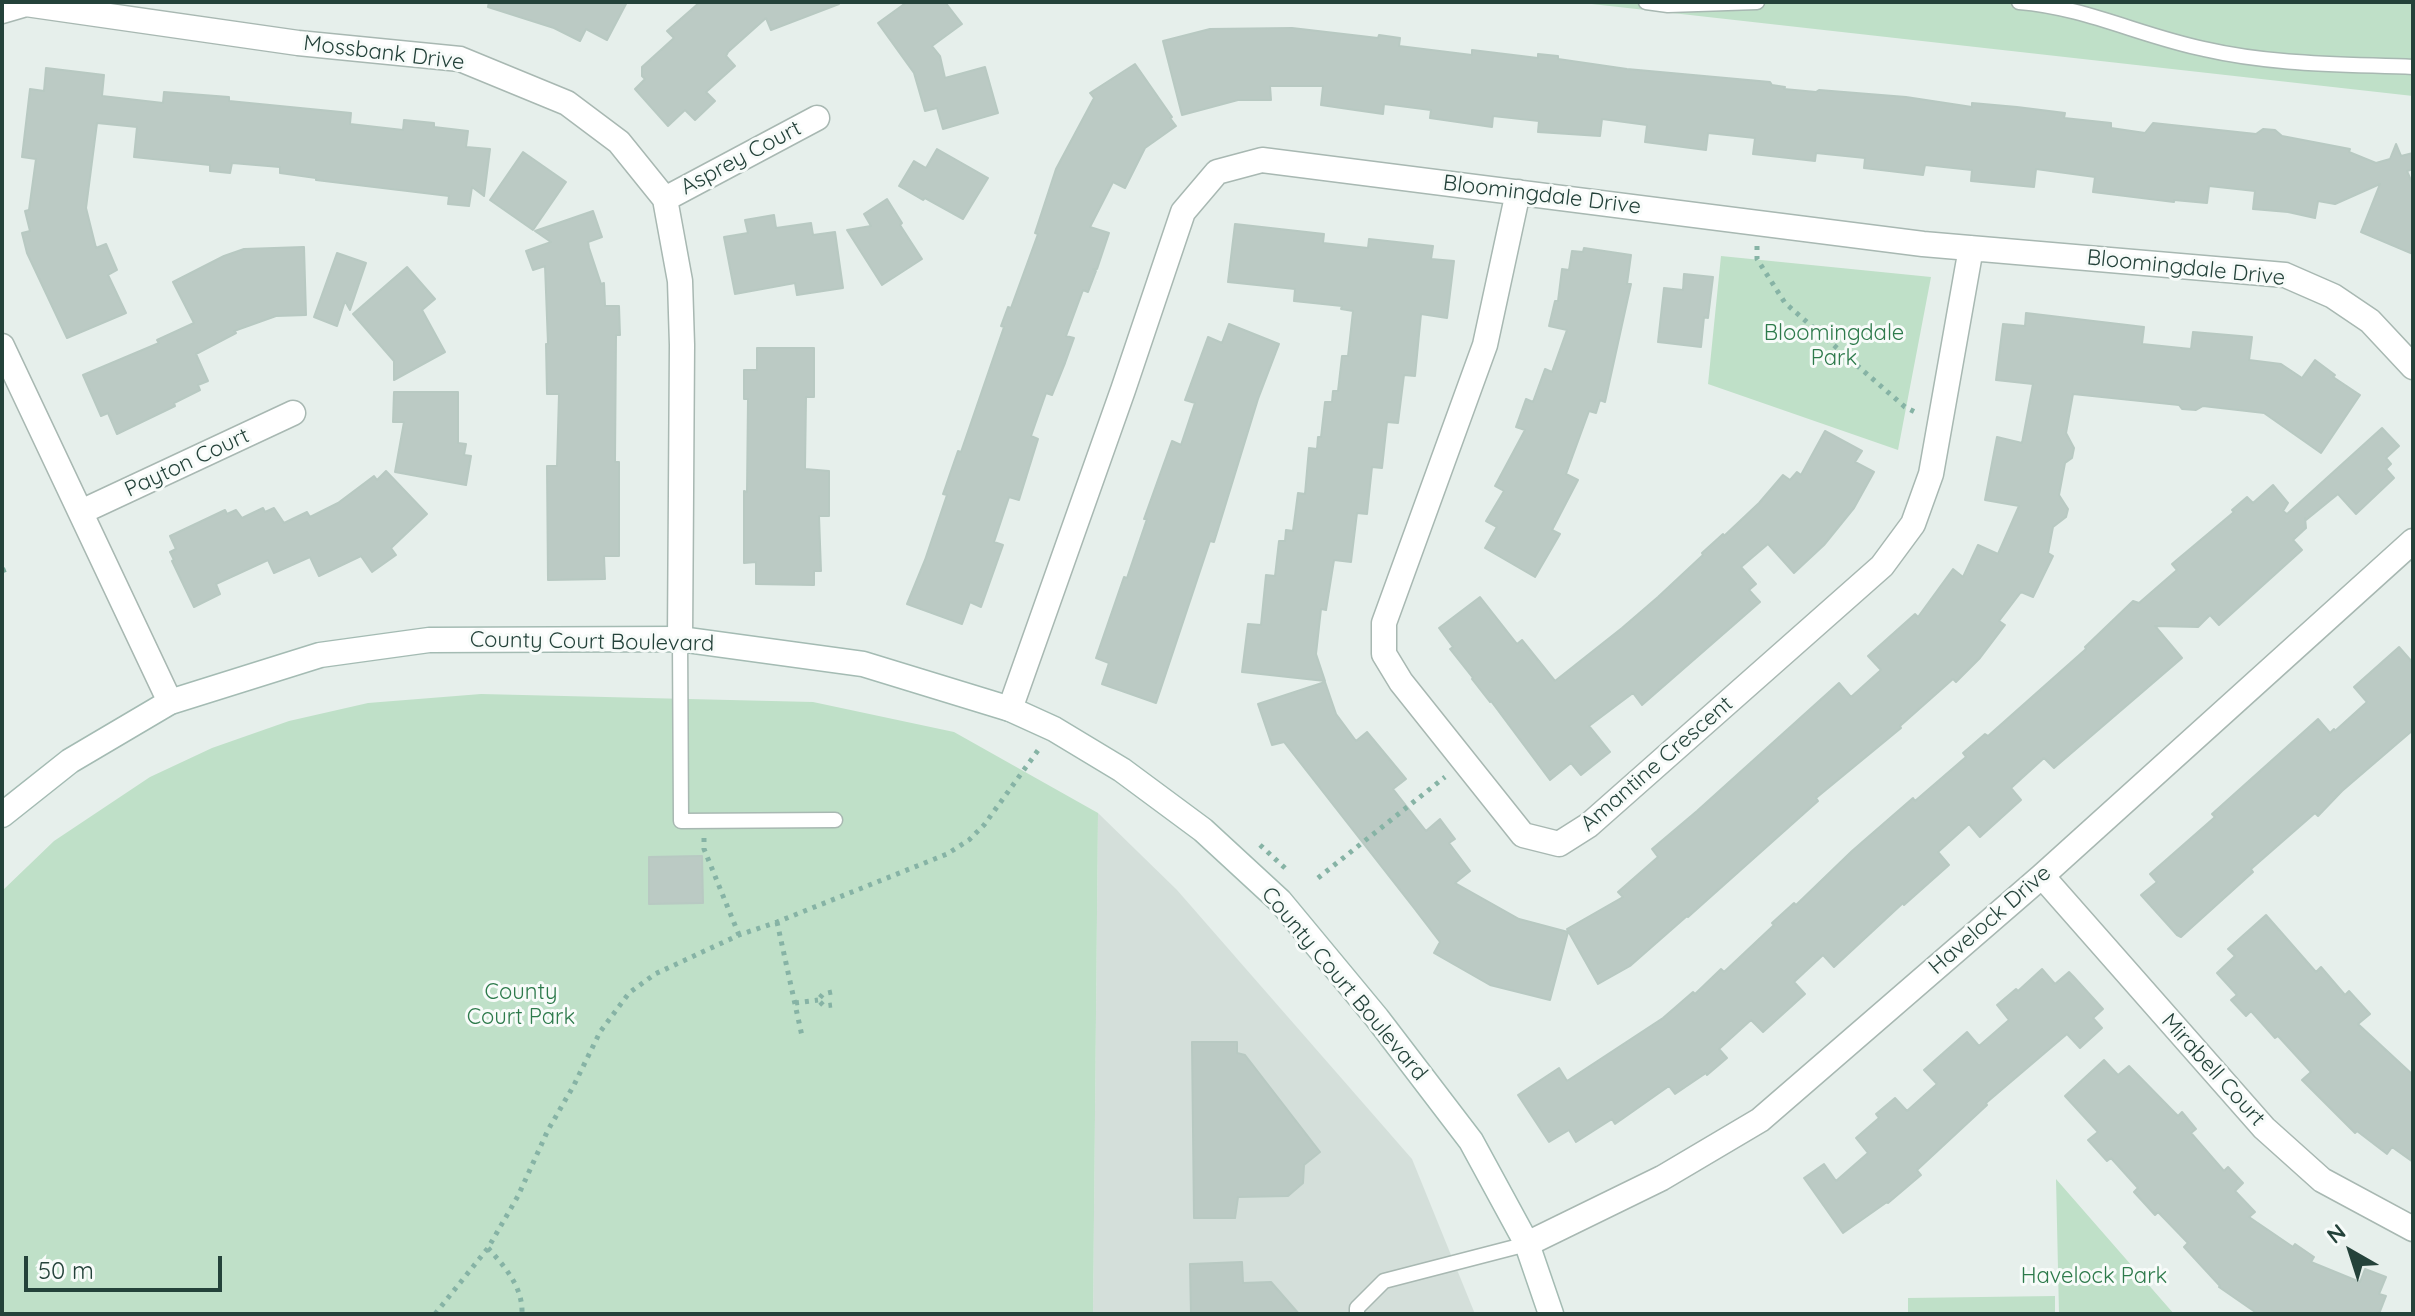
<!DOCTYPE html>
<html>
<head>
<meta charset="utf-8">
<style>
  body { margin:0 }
  #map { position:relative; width:2415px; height:1316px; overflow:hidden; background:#e6efeb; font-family:Quicksand,sans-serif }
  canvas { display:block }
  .frame { position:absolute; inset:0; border:4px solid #24423a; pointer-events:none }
  .north { position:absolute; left:2311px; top:1212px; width:80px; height:80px; -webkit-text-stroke:6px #f7fbf9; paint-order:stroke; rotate:321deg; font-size:22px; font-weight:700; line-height:32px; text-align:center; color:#24423a }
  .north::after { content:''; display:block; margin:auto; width:28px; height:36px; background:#24423a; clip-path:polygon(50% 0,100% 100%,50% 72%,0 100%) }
  .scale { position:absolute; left:24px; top:1256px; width:198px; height:36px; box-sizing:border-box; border:4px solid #24423a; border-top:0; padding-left:10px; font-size:24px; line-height:28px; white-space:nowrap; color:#24423a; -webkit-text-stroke:6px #f7fbf9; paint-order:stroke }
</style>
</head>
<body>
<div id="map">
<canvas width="2415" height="1316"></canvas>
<div class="frame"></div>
<div class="north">N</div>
<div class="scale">50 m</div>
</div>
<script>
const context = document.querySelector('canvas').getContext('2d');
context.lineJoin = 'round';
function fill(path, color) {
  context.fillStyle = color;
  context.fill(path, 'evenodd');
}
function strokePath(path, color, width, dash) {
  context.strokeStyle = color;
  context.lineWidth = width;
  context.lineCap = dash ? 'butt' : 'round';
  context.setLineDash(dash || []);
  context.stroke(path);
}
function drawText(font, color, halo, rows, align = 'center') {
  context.font = font + ' Quicksand,sans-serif';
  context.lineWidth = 6;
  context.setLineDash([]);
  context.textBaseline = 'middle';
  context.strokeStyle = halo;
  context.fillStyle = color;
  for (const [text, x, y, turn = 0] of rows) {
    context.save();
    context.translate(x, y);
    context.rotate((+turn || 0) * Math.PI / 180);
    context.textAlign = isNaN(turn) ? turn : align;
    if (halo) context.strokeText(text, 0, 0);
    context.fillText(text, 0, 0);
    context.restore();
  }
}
fill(new Path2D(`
  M 1098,813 L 1177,890 L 1412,1159 L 1475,1314 L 1093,1314 Z`), '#d4dfda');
fill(new Path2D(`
  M 1574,2 L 2413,2 L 2413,96 Z
  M 1721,256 L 1931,277 L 1898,450 L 1708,384 Z
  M 481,694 L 813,702 L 954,732 L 1098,813 L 1093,1314 L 2,1314 L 2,891 L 54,841 L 150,777 L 212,748 L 289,721 L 368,703 Z
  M 2056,1179 L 2174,1314 L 2059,1314 Z
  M 2055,1296 L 2055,1314 L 1908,1314 L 1908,1298 Z`), '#bfe0c8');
const building = new Path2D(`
  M 489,2 L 627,2 L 607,40 L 586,29 L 580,41 L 554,28 L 488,7 Z
  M 700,2 L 839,2 L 839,4 L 771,30 L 766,18 L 728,52 L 726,56 L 735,66 L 706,92 L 715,101 L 695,120 L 685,110 L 668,126 L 635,89 L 645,79 L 642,76 L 642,67 L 674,38 L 667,31 Z
  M 907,2 L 945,2 L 962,24 L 932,46 L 940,56 L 945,78 L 985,67 L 998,113 L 943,129 L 937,108 L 925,111 L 914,73 L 878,23 Z
  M 1292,28 L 1378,38 L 1379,35 L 1400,38 L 1399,46 L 1472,55 L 1472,50 L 1538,58 L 1538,54 L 1558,56 L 1558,59 L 1627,69 L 1770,82 L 1772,85 L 1785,87 L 1784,89 L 1816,92 L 1819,90 L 1906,97 L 1972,107 L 1972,103 L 2017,107 L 2065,113 L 2064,118 L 2111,123 L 2111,128 L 2145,133 L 2153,123 L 2256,134 L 2263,129 L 2275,130 L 2282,136 L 2350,149 L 2349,152 L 2376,163 L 2390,159 L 2396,144 L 2401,156 L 2413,153 L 2413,169 L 2407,171 L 2413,185 L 2413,254 L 2361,232 L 2380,184 L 2335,204 L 2318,201 L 2315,218 L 2288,212 L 2253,209 L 2255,191 L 2209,186 L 2207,203 L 2174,200 L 2174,202 L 2093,192 L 2095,177 L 2036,169 L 2034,187 L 1971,181 L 1972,170 L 1925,165 L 1923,175 L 1864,168 L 1865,158 L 1816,153 L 1815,161 L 1753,154 L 1755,138 L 1708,133 L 1706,150 L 1645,142 L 1647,125 L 1602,119 L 1600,136 L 1538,132 L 1539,121 L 1493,116 L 1492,127 L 1430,118 L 1431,110 L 1384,104 L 1383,114 L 1355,110 L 1321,105 L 1323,86 L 1270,86 L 1271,100 L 1238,100 L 1182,115 L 1163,41 L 1210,29 Z
  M 1135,64 L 1172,117 L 1170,118 L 1176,126 L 1145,148 L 1125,188 L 1113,182 L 1090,227 L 1109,233 L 1097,269 L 1093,269 L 1096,271 L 1088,292 L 1083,290 L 1066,336 L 1074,338 L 1065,363 L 1052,395 L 1046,393 L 1031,436 L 1038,439 L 1019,500 L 1009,497 L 994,542 L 1003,545 L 981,607 L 970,602 L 962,624 L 907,604 L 925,560 L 947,495 L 943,494 L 958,451 L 961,452 L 1004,327 L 1001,326 L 1008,307 L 1011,308 L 1038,234 L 1035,233 L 1056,169 L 1094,98 L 1090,93 Z
  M 46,68 L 104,75 L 102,96 L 163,103 L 164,92 L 229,97 L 229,101 L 351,113 L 350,124 L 403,130 L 404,120 L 434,123 L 434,127 L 468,131 L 466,147 L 490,149 L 484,196 L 472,187 L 469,206 L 448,204 L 449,196 L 316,180 L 316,178 L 280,173 L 280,167 L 232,163 L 230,173 L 210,171 L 210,165 L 134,157 L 137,127 L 97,123 L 86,208 L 96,248 L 106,244 L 117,270 L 108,275 L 126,313 L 67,338 L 27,253 L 22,233 L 30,231 L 25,211 L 29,210 L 36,159 L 22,157 L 30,89 L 44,91 Z
  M 937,149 L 988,178 L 963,219 L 925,198 L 923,200 L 899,186 L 914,161 L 926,168 Z
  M 523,152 L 566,182 L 533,230 L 490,200 Z
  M 887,199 L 902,223 L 900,225 L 922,259 L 882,285 L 847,230 L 871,226 L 864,214 Z
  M 593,211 L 602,237 L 588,242 L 589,248 L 601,284 L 604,283 L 605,306 L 619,306 L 620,335 L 616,335 L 615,462 L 619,462 L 619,556 L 604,556 L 605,579 L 548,580 L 547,466 L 557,466 L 559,394 L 547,394 L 546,344 L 548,344 L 545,266 L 533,270 L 526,251 L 551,242 L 535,231 Z
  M 774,215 L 776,228 L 811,223 L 813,235 L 835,232 L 843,288 L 797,295 L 795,283 L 735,294 L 724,237 L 748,233 L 745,220 Z
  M 1235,224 L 1324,234 L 1323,243 L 1368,248 L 1369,239 L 1433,246 L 1431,259 L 1454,261 L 1447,318 L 1421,314 L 1415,376 L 1404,375 L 1398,423 L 1387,422 L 1382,468 L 1372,467 L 1367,514 L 1357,513 L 1351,562 L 1334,560 L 1326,610 L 1321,609 L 1316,654 L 1325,681 L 1242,672 L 1248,624 L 1261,625 L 1266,575 L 1275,576 L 1279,541 L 1285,541 L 1286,530 L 1293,531 L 1298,493 L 1305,494 L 1309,448 L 1317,449 L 1318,437 L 1321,437 L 1325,402 L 1332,402 L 1333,391 L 1338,391 L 1342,356 L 1348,356 L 1353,311 L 1341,309 L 1342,306 L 1294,301 L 1295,289 L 1228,282 Z
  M 304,247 L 306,315 L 276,316 L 234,331 L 236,333 L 196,354 L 208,381 L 198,385 L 200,390 L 174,403 L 175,406 L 117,434 L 108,413 L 101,416 L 83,375 L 159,343 L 157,340 L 194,323 L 173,282 L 224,256 L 244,249 Z
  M 1584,248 L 1631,255 L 1627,284 L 1631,284 L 1605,402 L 1600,400 L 1596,413 L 1589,411 L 1566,474 L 1578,480 L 1552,530 L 1560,534 L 1535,577 L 1485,548 L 1497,527 L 1486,521 L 1504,491 L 1495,486 L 1525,430 L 1516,427 L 1526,399 L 1533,402 L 1545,369 L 1552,372 L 1567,330 L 1549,326 L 1555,301 L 1558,301 L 1562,269 L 1569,270 L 1572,251 L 1583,252 Z
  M 337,253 L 366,263 L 350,310 L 345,301 L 337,326 L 314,317 Z
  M 407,267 L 435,299 L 422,310 L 445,352 L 394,380 L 394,361 L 353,314 Z
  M 1684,274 L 1713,277 L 1708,318 L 1704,317 L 1701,347 L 1658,342 L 1664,288 L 1683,290 Z
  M 2026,313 L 2144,327 L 2142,344 L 2191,349 L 2193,332 L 2252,337 L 2249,360 L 2281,364 L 2302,378 L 2315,360 L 2335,375 L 2333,377 L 2360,395 L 2321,453 L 2264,413 L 2203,406 L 2196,410 L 2182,409 L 2179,405 L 2073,394 L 2066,433 L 2074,448 L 2072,458 L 2065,463 L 2059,495 L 2068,509 L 2066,517 L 2053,527 L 2048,553 L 2053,556 L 2033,597 L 2021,592 L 1999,621 L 2005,625 L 1980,658 L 1956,682 L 1953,679 L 1900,726 L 1901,728 L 1816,798 L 1818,801 L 1688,917 L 1687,916 L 1630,966 L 1598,984 L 1567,929 L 1623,897 L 1618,892 L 1658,857 L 1652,849 L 1697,811 L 1839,683 L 1851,697 L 1881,670 L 1868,656 L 1915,614 L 1918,617 L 1953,569 L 1963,577 L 1978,545 L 1998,554 L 2019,506 L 1985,500 L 1997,437 L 2022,443 L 2033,384 L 1996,380 L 2003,324 L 2025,326 Z
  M 1229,324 L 1279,344 L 1258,399 L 1214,542 L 1210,541 L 1156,703 L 1102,684 L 1109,663 L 1096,658 L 1124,577 L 1127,578 L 1147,519 L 1144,519 L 1172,441 L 1181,445 L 1195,403 L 1185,400 L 1208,337 L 1222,343 Z
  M 757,348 L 814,348 L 814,397 L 806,397 L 805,469 L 829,471 L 829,516 L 819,516 L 821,571 L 814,571 L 814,585 L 756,584 L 756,562 L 744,563 L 744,491 L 747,492 L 748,399 L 744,399 L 744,370 L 757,370 Z
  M 394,392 L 458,392 L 458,443 L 466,444 L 464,455 L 471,456 L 466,485 L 395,472 L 404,422 L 393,422 Z
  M 2382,428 L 2399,446 L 2386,458 L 2391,464 L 2386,469 L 2394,478 L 2356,514 L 2338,494 L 2306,520 L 2305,518 L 2306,528 L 2293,540 L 2302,550 L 2219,625 L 2210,615 L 2198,627 L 2155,626 L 2182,658 L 2054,768 L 2044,758 L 2011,788 L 2021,800 L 1980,837 L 1969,824 L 1938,852 L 1949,865 L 1904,905 L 1903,903 L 1834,967 L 1823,955 L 1794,982 L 1805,994 L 1763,1032 L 1751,1020 L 1719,1049 L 1727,1058 L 1707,1075 L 1706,1073 L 1675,1094 L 1669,1086 L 1615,1124 L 1612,1119 L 1576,1142 L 1569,1130 L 1549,1142 L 1518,1095 L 1559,1068 L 1567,1081 L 1663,1018 L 1693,992 L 1695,994 L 1721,969 L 1724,972 L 1774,925 L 1772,923 L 1794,903 L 1796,905 L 1852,851 L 1913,798 L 1915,801 L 1966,757 L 1963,753 L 1985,734 L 1988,736 L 2086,649 L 2085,647 L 2133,601 L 2139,603 L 2177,570 L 2172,564 L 2234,512 L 2232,510 L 2247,497 L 2253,503 L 2273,485 L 2288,503 L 2283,511 L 2287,514 Z
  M 1825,431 L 1862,451 L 1855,462 L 1874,472 L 1854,508 L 1824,545 L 1794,573 L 1768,544 L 1741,567 L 1756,584 L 1749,590 L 1760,602 L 1642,705 L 1633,693 L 1589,726 L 1610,752 L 1581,775 L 1571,763 L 1550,780 L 1491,701 L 1490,702 L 1472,679 L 1473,678 L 1450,649 L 1453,647 L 1439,628 L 1480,597 L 1517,644 L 1522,640 L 1555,681 L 1622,628 L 1658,597 L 1703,555 L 1702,553 L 1723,534 L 1724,536 L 1759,503 L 1783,475 L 1790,480 L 1797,472 L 1801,475 Z
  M 386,471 L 427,514 L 391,548 L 396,555 L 372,572 L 361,556 L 319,576 L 310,557 L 274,573 L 268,560 L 216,584 L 220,594 L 194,607 L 172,561 L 174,560 L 170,552 L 176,549 L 170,536 L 225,510 L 227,514 L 236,510 L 242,518 L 263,508 L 265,512 L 274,508 L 284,523 L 307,512 L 310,517 L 338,503 L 374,476 L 377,480 Z
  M 2399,647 L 2413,663 L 2413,730 L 2342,791 L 2318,816 L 2315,813 L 2251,869 L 2253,872 L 2181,937 L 2177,935 L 2141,895 L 2157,882 L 2150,874 L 2215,817 L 2212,814 L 2318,719 L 2330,733 L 2334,729 L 2335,731 L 2367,702 L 2354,687 Z
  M 1325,682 L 1336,714 L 1356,741 L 1367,732 L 1406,779 L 1393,789 L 1426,831 L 1440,819 L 1455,839 L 1449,843 L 1470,871 L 1455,883 L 1519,919 L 1568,932 L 1550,1000 L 1490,985 L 1434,953 L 1440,942 L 1414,908 L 1284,742 L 1272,745 L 1258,704 Z
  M 702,856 L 703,903 L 649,904 L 649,857 Z
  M 2266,915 L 2316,972 L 2321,967 L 2345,995 L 2349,991 L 2370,1014 L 2358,1024 L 2413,1075 L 2413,1162 L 2392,1147 L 2387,1154 L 2357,1131 L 2355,1133 L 2302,1080 L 2311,1072 L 2278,1036 L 2275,1038 L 2251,1011 L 2246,1016 L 2231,1000 L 2237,995 L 2217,973 L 2235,956 L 2228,949 Z
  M 2042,969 L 2055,984 L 2069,972 L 2073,976 L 2103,1009 L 2093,1018 L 2102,1028 L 2080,1048 L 2067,1034 L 1986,1103 L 1987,1105 L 1917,1170 L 1921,1175 L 1888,1203 L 1887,1202 L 1843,1233 L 1804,1178 L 1824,1164 L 1836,1181 L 1868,1153 L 1856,1138 L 1879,1118 L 1876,1114 L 1895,1098 L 1907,1111 L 1937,1084 L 1924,1070 L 1967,1032 L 1979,1046 L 2009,1020 L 1997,1005 L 2016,989 L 2018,991 Z
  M 1192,1042 L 1237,1042 L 1237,1053 L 1245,1055 L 1320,1152 L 1304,1165 L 1303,1183 L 1288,1196 L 1238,1197 L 1235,1218 L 1194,1218 Z
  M 2104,1060 L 2118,1075 L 2129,1066 L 2178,1116 L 2182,1112 L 2196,1129 L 2191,1133 L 2224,1171 L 2228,1167 L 2243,1183 L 2235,1191 L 2255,1212 L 2249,1217 L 2293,1247 L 2295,1244 L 2314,1257 L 2311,1262 L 2360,1282 L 2365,1269 L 2386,1277 L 2379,1294 L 2386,1296 L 2379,1314 L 2258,1314 L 2219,1287 L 2220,1286 L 2184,1247 L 2188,1243 L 2158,1212 L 2155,1215 L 2134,1192 L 2138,1188 L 2111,1158 L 2107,1161 L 2088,1140 L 2098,1132 L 2065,1096 Z
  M 1242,1262 L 1243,1283 L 1271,1282 L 1299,1314 L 1191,1314 L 1190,1264 Z`);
fill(building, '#bbcac4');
strokePath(building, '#b8c9c2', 2);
const lane = new Path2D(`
  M 1646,2 L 1668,5 L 1757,2
  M 2019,2 C 2084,7 2141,36 2204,49 C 2273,65 2343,64 2413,67
  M 680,639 L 681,821 L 835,820
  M 1357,1314 L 1357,1308 L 1384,1281 L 1527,1244`);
const street = new Path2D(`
  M 2,11 L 26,4 L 298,43 L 460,59 L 567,103 L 619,142 L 665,199 L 680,281 L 682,345 L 680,639
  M 1518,192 L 1485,345 L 1384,623 L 1384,654 L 1401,682 L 1523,835 L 1559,844 L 1589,825 L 1882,566 L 1913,524 L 1931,474 L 1971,248
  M 665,199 L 817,118
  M 2,346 L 170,702
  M 81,512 L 293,413
  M 1010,709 L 1123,390 L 1183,212 L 1217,172 L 1262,160 L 1923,244 L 2285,275 L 2333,296 L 2370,321 L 2413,367
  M 2042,876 L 2264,1128 L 2322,1180 L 2413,1229
  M 1527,1244 L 1662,1178 L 1760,1120 L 2042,876 L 2413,541`);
const secondary = new Path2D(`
  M 2,815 L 70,761 L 170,702 L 320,655 L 429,640 L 680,639 L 863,664 L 1010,709 L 1054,729 L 1122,770 L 1203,830 L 1280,901 L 1377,1018 L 1471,1141 L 1527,1244 L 1551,1314`);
strokePath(lane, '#a8b8b2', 17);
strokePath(street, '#a8b8b2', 27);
strokePath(secondary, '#a4bbb3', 27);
strokePath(new Path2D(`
  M 1757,246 L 1757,259 L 1785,303 L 1905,407 L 1917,413
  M 2,571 L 7,569
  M 704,838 L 704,849 L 739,935
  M 1260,845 L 1285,868
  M 1318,878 L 1445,777
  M 777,922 L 802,1036
  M 832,992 L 823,994 L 818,1000 L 824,1006 L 832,1005
  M 795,1003 L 818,1000
  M 488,1248 C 505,1267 523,1287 522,1314
  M 435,1314 L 488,1248 L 518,1196 L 548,1130 L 574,1085 L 600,1032 L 629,993 L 655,974 L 739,935 L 777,922 L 947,854 L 969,840 L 984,825 L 1039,749`), '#86b3a5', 5, [4, 6]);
strokePath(lane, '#fff', 14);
strokePath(street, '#fff', 24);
strokePath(secondary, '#fff', 24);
drawText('22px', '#24423a', '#f7fbf9', [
  ["Mossbank Drive",384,53,7],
  ["Asprey Court",741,158,-28],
  ["Bloomingdale Drive",1542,195,7],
  ["Bloomingdale Drive",2186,268,6],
  ["Payton Court",187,463,-25],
  ["County Court Boulevard",592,642,1],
  ["Amantine Crescent",1657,764,-41],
  ["Havelock Drive",1990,920,-41],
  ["County Court Boulevard",1344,984,50],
  ["Mirabell Court",2213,1070,48]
]);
drawText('22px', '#2d7a4b', '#f7fbf9', [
  ["Bloomingdale",1834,333],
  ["Park",1834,358],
  ["County",521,992],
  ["Court Park",521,1017],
  ["Havelock Park",2094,1276]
]);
</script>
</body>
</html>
